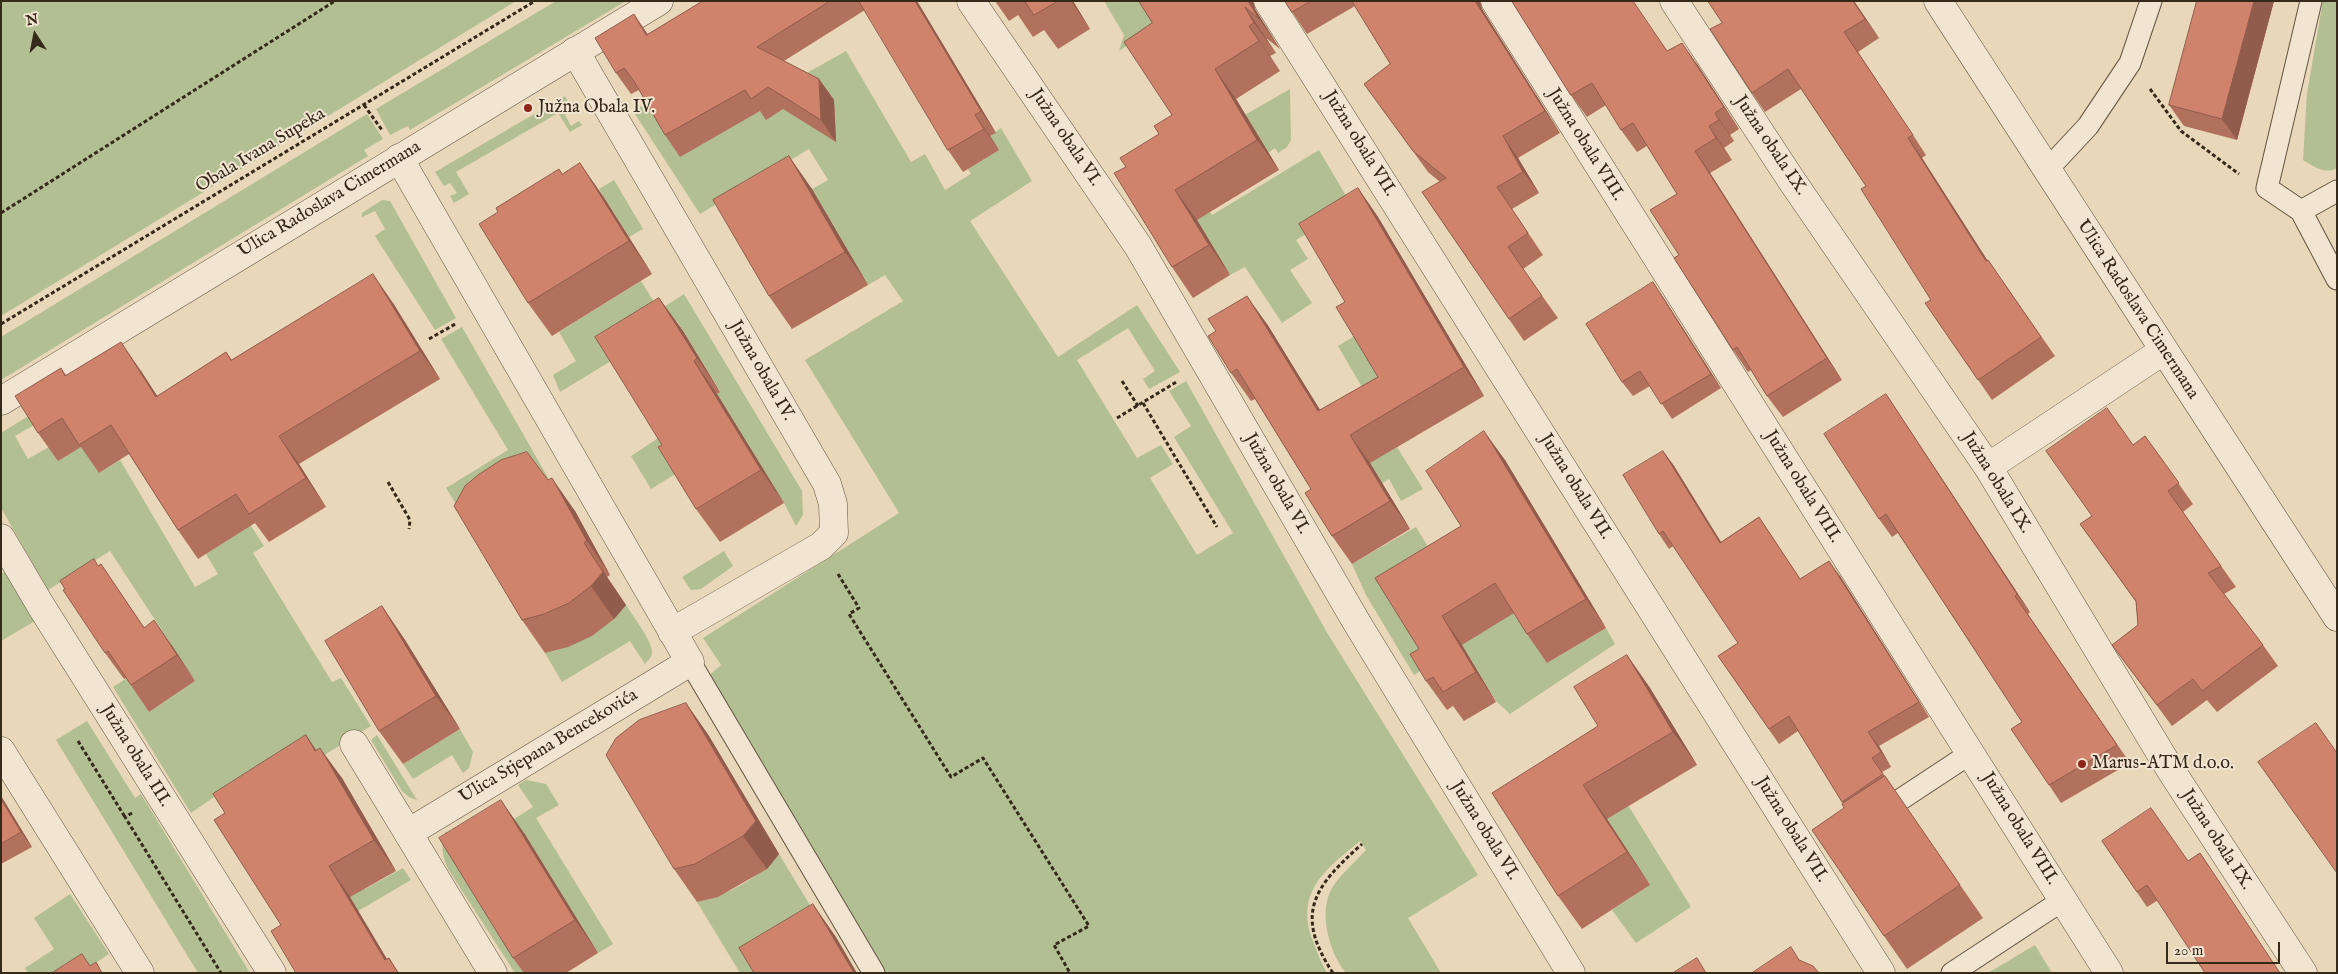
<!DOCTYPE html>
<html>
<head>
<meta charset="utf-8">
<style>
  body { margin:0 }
  #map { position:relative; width:2338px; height:974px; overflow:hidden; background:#e9d7b9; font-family:"IM FELL English",serif }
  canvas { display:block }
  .frame { position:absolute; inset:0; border:2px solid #352919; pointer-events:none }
  .north { position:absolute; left:10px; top:10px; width:50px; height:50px; -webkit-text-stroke:4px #f1e5d2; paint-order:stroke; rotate:349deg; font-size:14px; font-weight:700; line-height:20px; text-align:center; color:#352919 }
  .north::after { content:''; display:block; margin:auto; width:18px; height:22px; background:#352919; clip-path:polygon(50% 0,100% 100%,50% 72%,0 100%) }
  .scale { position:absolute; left:2166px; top:942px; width:114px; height:22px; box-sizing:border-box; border:2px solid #352919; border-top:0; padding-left:6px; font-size:15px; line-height:18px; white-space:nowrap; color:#352919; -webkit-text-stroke:4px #f1e5d2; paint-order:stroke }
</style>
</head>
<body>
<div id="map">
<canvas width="2338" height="974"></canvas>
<div class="frame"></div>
<div class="north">N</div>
<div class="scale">20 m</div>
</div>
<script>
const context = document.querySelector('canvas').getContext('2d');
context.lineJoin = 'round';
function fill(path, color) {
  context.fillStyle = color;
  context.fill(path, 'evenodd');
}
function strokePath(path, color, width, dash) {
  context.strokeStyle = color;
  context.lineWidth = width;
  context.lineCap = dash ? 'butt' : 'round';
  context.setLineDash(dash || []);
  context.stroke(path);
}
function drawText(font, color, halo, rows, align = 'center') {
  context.font = font + ' "IM FELL English",serif';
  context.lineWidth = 4;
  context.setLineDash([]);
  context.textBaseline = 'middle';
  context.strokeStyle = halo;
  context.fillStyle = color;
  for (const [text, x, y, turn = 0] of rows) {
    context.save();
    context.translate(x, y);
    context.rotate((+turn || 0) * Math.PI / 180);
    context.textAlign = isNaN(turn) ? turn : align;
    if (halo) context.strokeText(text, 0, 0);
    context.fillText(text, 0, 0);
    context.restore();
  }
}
fill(new Path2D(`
  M 1,1 L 516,1 L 1,316 Z
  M 556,1 L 626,1 L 410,130 L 408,126 L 390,135 L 376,109 Z
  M 1104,1 L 1141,1 L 1157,26 L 1119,51 L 1124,35 Z
  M 2323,1 L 2337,1 L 2337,168 C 2325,175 2313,166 2303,160 L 2307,93 Z
  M 846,51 L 911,162 L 925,154 L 945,190 L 971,174 L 968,169 L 990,136 L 1001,128 L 1032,181 L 970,221 L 1058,357 L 1137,305 L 1180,372 L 1149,389 L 1143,379 L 1155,371 L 1128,328 L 1077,360 L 1137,458 L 1161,445 L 1173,464 L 1150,478 L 1197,555 L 1233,533 L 1174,437 L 1191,426 L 1169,391 L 1186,381 L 1326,631 L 1478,875 L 1408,918 L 1441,973 L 1346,973 C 1329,953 1318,912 1332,888 C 1340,875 1355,862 1366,850 L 1360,841 C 1326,869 1294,892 1313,941 C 1317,952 1321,963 1327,973 L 884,973 L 705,679 L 721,665 L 703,638 L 899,513 L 805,360 L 903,301 L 885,275 L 868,285 L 812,189 L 828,180 L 809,149 L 700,214 L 633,111 L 696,76 L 771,93 Z
  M 1290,89 L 1291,140 L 1287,147 L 1278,153 L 1275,148 L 1268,153 L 1210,135 Z
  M 565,96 L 573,111 L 565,115 L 571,126 L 579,121 L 582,125 L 570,132 L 558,113 L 456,172 L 469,194 L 454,203 L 450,196 L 457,193 L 450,183 L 444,186 L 435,172 Z
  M 367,114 L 383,139 L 364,150 L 368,156 L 1,380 L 1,337 Z
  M 1319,150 L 1352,206 L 1296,240 L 1308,259 L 1290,270 L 1312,303 L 1282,323 L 1245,267 L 1230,275 L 1194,217 L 1208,208 L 1212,215 Z
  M 614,180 L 643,229 L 629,237 L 599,189 Z
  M 382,200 L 390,201 L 456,318 L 435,330 L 375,236 L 385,229 L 375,211 L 362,217 L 362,213 Z
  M 641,281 L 659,310 L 684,294 L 802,491 L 803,515 L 796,526 L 784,503 L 677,473 L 651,489 L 631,456 C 663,437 689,412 720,391 L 677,321 L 560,392 L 553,375 L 576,361 L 559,332 Z
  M 462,327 L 555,490 L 475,535 L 446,488 L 508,450 L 441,339 Z
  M 1356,335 L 1416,436 L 1397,447 L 1423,489 L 1401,501 L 1389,479 L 1381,484 L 1337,408 L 1366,394 L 1338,346 Z
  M 75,387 L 36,424 L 15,436 L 28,459 L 49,447 L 94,439 L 99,473 L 120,460 L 195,587 L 218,574 L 206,554 L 243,530 L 183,421 L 264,546 L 253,553 L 332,682 L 341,678 L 371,726 L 250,801 L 237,781 L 191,813 L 113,687 L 127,678 L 149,712 L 195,681 L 110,551 L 48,590 L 1,508 L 1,433 Z
  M 1416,527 L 1433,555 L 1488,566 L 1547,531 L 1567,564 L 1547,663 L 1606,628 L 1615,644 L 1510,714 L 1496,701 L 1462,645 L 1477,636 L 1414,675 L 1366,595 L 1352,564 Z
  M 724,551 L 733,566 L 701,589 L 691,590 L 682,577 Z
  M 6,571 L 35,621 L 1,641 L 1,574 Z
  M 626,605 C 632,615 654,643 652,654 C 651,658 647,661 645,664 L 630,641 L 562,682 L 545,653 C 578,644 604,631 626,605 Z
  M 87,721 L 135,798 L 141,794 L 250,973 L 198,973 L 56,740 Z
  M 460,729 L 473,752 L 469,768 L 463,773 L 452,755 L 413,779 L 403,764 Z
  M 377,735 L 417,800 L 409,797 L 402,791 L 371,740 Z
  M 1605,768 L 1691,907 L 1636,943 L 1612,910 L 1650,885 L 1584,783 Z
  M 526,780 L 546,784 L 559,805 L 536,818 L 613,944 L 598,953 L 524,834 L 525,973 L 515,973 L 448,869 C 442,855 440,846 446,831 L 461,853 L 533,807 L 518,785 Z
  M 779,854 L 831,940 L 776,973 L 740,973 L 697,902 C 729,894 758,879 779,854 Z
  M 330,864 L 365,889 L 403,868 L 411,880 L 358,911 Z
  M 70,894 L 109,954 L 81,973 L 28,973 L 25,968 L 54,949 L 34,918 Z
  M 2035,945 L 2052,973 L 1988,973 Z`), '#b2bf92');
const service = new Path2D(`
  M 2311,1 L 2267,188 L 2301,211 L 2337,191
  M 2047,170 L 2088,126 L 2130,63 L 2151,1
  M 2301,211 L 2337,279
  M 690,662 L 874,973
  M 1877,815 L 1971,753
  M 1952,973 L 2063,900`);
const minor = new Path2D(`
  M 971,1 L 1138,246 L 1357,623 L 1571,973
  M 1268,1 L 1881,973
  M 1495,1 L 2109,973
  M 1674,1 L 1792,181 L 1988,467 L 2170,769 L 2303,973
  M 575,51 L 827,484 L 833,504 L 834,533 L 821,546 L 672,632
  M 399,158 L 690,662 L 408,833
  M 1988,467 L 2163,351
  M 1,538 L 41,606 L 272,973
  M 354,744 L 493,973
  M 1,751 L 140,973`);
const tertiary = new Path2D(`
  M 1938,1 L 2337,617
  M 1,401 L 659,1`);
strokePath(service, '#625441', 23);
strokePath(minor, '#625441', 29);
strokePath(tertiary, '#625441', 29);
strokePath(new Path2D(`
  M 2150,89 L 2181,131 L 2239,174
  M 364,105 L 382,130
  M 1,213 L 335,1
  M 1,324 L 535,1
  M 429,339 L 457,323
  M 1122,381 L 1138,406
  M 1143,403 L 1217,527
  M 1117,418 L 1178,381
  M 388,482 L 410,520 L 409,529
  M 838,574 L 859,608 L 849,614 L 951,777 L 983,758 L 1089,926 L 1054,945 L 1070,973
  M 78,741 L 125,817
  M 132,813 L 125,817 L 221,973
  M 1333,973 C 1293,913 1315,886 1362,844`), '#352919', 3, [4, 2.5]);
strokePath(service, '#f1e5d2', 21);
strokePath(minor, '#f1e5d2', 28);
strokePath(tertiary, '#f1e5d2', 28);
fill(new Path2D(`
  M 703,1 L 917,1 L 996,133 L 990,136 L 999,150 L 963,172 L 948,150 L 865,10 L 784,61 L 819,79 L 834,100 L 836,142 L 783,109 L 766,120 L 760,111 L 680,157 L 665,135 L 639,90 L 631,94 L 616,73 L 648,34 Z
  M 995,1 L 1073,1 L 1090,29 L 1058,49 L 1044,30 L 1033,37 L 1018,15 L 1009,21 Z
  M 1139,1 L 1253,1 L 1255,9 L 1280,49 L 1266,38 L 1276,53 L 1270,56 L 1280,71 L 1236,99 L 1279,170 L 1197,220 L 1230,275 L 1193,298 L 1172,267 L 1126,167 L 1159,134 L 1172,115 L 1152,23 Z
  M 1285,1 L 1480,1 L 1482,9 L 1560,133 L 1518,158 L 1539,193 L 1512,209 L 1543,255 L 1523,269 L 1558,318 L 1524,341 L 1422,192 L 1440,182 L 1428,172 L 1364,84 L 1390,64 L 1355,6 L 1307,34 Z
  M 1512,1 L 1667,51 L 1697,64 L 1739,129 L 1730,135 L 1734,141 L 1724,148 L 1732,160 L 1710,173 L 1842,380 L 1783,417 L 1767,396 L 1751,370 L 1748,372 L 1733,350 L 1679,255 L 1677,194 L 1647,146 L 1637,152 L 1621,130 L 1606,105 L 1587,117 L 1571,95 Z
  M 1854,1 L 1879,38 L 1858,52 L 1926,155 L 1922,158 L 1987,260 L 1988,260 L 2055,356 L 1992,400 L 1925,303 L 1931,300 L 1866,186 L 1801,89 L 1765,112 L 1752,93 L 1722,23 Z
  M 2197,1 L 2274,1 L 2237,140 L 2184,126 L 2169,105 Z
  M 562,174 L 603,196 L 652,274 L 552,336 L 528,303 Z
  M 1358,188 L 1378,217 L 1484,396 L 1370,463 L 1410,529 L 1352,564 L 1332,536 L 1311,489 L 1255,399 L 1251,401 L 1231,373 L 1267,324 L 1320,410 L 1378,377 L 1345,302 Z
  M 812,189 L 868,285 L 792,329 L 769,296 Z
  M 1663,297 L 1721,388 L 1672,419 L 1650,386 L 1633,396 L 1622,382 Z
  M 659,298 L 683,331 L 720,392 L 717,394 L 784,503 L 720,542 L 696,509 L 662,445 Z
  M 393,303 L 440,379 L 299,464 L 326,507 L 269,542 L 255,523 L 198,559 L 178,530 L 129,454 L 99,473 L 81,447 L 58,461 L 38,433 L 61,368 L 66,375 L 141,371 L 157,396 L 226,352 L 232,360 Z
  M 1886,394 L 2030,612 L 2028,614 L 2130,763 L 2061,803 L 2049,785 L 2022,722 L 1898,533 L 1892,537 L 1879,519 Z
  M 2145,436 L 2193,504 L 2183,512 L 2236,587 L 2224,594 L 2263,645 L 2278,666 L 2217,712 L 2207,700 L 2172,726 L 2112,645 L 2138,625 L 2136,602 L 2080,524 L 2092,516 L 2133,445 Z
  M 1663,451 L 1674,466 L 1721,542 L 1759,517 L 1800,579 L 1840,576 L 1929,717 L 1879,746 L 1891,767 L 1882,772 L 1983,918 L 1907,969 L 1884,936 L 1843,803 L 1798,731 L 1779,744 L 1718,656 L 1738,643 L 1673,546 L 1669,549 L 1659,534 Z
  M 1505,460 L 1606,628 L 1547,663 L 1527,634 L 1514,613 L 1462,645 L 1496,702 L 1464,721 L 1453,706 L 1447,710 L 1426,681 L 1419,649 L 1461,526 Z
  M 548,480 L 575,511 L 610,575 L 607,577 L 626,605 L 614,619 L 592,636 L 568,647 L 545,653 L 522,620 Z
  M 101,564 L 144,627 L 173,647 L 195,681 L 149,712 L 126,678 L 124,679 L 105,653 L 98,566 Z
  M 382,606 L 405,640 L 460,729 L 403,764 L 379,731 Z
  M 1627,655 L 1650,688 L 1697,765 L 1607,819 L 1650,885 L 1582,929 L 1558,896 L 1598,726 Z
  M 686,703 L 709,736 L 779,854 L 767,869 L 718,897 L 697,902 L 674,869 Z
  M 316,750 L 342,778 L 396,871 L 350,897 L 387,959 L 389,958 L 399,973 L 296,973 L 281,925 L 225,813 Z
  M 1,796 L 32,847 L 1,864 Z
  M 524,833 L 598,953 L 566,973 L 524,973 L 513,958 Z
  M 2102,841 L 2188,861 L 2200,853 L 2210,868 L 2147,907 Z`), '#b2715d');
fill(new Path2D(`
  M 915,1 L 917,1 L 996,133 L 981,111 Z
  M 1071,1 L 1073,1 L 1090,29 Z
  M 1248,1 L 1253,1 L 1255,9 L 1280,49 L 1259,19 Z
  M 1475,1 L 1480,1 L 1482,9 L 1560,133 L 1545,111 Z
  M 1853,1 L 1854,1 L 1879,38 L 1865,19 Z
  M 2254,1 L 2274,1 L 2237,140 L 2222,119 Z
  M 1245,7 L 1266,38 L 1276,53 L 1254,23 Z
  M 634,14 L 649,36 L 646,35 Z
  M 1249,26 L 1270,56 L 1280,71 L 1259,41 Z
  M 1844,32 L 1858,52 L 1926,155 L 1913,135 Z
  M 1682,43 L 1697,64 L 1739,129 L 1724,107 Z
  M 1215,69 L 1236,99 L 1279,170 L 1257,140 Z
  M 819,79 L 834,100 L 836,142 L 821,120 Z
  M 1715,113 L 1730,135 L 1734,141 L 1719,120 Z
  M 975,115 L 990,136 L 999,150 L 984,129 Z
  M 1709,126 L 1724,148 L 1732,160 L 1716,138 Z
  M 1503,136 L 1518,158 L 1539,193 L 1523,172 Z
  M 1908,138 L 1922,158 L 2000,280 L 1986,261 Z
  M 1695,151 L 1710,173 L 1842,380 L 1827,358 Z
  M 789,156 L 812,189 L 868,285 L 845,252 Z
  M 580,163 L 603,196 L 652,274 L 629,241 Z
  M 1358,188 L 1378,217 L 1484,396 L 1464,367 Z
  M 1175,190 L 1197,220 L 1230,275 L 1209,245 Z
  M 373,274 L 393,303 L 440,379 L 420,351 Z
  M 1653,282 L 1663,297 L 1721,388 L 1711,374 Z
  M 1247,296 L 1267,324 L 1338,439 L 1318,411 Z
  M 659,298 L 683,331 L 720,392 L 697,358 Z
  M 121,342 L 141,371 L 176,425 L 156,397 Z
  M 694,361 L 717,394 L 784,503 L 761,470 Z
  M 1886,394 L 1898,412 L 2030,612 L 2017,594 Z
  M 1484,431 L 1505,460 L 1606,628 L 1586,599 Z
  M 1350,435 L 1370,463 L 1410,529 L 1390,501 Z
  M 279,436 L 299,464 L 326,507 L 306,478 Z
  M 1663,451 L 1674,466 L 1730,557 L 1720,543 Z
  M 552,478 L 575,511 L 610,575 L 587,541 Z
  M 584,543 L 626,605 L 614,619 L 591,586 Z
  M 1829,561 L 1840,576 L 1929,717 L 1919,702 Z
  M 382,606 L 405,640 L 460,729 L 436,696 Z
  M 1442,616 L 1462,645 L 1496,702 L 1476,672 Z
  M 154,620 L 173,647 L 195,681 L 177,655 Z
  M 1627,655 L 1650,688 L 1697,765 L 1673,732 Z
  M 686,703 L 709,736 L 779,854 L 767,869 L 743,836 Z
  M 1868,732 L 1879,746 L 1891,767 L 1881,752 Z
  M 306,735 L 327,766 L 315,751 Z
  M 320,748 L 342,778 L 396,871 L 374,840 Z
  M 1583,785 L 1607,819 L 1650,885 L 1627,852 Z
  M 1,796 L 32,847 L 21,832 L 1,799 Z
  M 501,800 L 524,833 L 598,953 L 575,920 Z
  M 329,866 L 350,897 L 395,973 L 385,960 Z
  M 813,904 L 836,937 L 857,973 L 854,973 Z`), '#915c4c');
const building = new Path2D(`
  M 703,1 L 830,1 L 757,47 L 819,79 L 821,120 L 768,87 L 751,99 L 745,90 L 665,135 L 634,81 L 624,68 L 616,73 L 595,38 L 634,14 L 646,35 Z
  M 859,1 L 915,1 L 981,111 L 975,115 L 984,129 L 948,150 Z
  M 1025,1 L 1058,1 L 1034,15 Z
  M 1139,1 L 1248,1 L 1259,19 L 1245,7 L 1254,23 L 1249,26 L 1259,41 L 1215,69 L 1257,140 L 1175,190 L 1209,245 L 1172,267 L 1114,173 L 1126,167 L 1120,158 L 1159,134 L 1154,126 L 1172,115 L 1124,42 L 1152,23 Z
  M 1285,1 L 1311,1 L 1292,12 Z
  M 1352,1 L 1475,1 L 1545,111 L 1503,136 L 1523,172 L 1497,187 L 1528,233 L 1508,247 L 1542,296 L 1509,319 L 1422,192 L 1446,178 L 1413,151 L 1364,84 L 1390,64 Z
  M 1512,1 L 1633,1 L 1667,51 L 1682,43 L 1724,107 L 1715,113 L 1719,120 L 1709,126 L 1716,138 L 1695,151 L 1827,358 L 1767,396 L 1737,347 L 1733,350 L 1674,258 L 1679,255 L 1650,210 L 1677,194 L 1633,123 L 1621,130 L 1592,83 L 1571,95 Z
  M 1708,1 L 1853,1 L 1865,19 L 1844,32 L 1913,135 L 1908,138 L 1986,261 L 1988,260 L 2041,337 L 1978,380 L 1925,303 L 1931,300 L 1861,189 L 1866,186 L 1788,69 L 1752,93 L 1710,29 L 1722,23 Z
  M 2197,1 L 2254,1 L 2222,119 L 2169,105 Z
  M 789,156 L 845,252 L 769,296 L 713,200 Z
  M 580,163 L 629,241 L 528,303 L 479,224 L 498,212 L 496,208 L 559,169 L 562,174 Z
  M 1358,188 L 1464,367 L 1350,435 L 1390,501 L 1332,536 L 1305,493 L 1311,489 L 1237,369 L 1231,373 L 1208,336 L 1216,331 L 1208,319 L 1247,296 L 1318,411 L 1378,377 L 1336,307 L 1345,302 L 1299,224 Z
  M 373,274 L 420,351 L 279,436 L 306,478 L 249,514 L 236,494 L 178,530 L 111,425 L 79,445 L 62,418 L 38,433 L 15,396 L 61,368 L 65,376 L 121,342 L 156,397 L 226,352 L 231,360 Z
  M 1653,282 L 1711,374 L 1661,404 L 1640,371 L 1622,382 L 1586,324 Z
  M 659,298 L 697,358 L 694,361 L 761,470 L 696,509 L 658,447 L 662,445 L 595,337 Z
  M 1886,394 L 2017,594 L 2015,596 L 2117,745 L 2049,785 L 2011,729 L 2022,722 L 1886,514 L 1879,519 L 1824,434 Z
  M 2107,408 L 2133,445 L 2145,436 L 2179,483 L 2168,491 L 2221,566 L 2208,573 L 2263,645 L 2202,691 L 2193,679 L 2157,705 L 2112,645 L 2138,625 L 2136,601 L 2080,524 L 2092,516 L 2046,451 Z
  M 1484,431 L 1586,599 L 1527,634 L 1495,583 L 1442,616 L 1476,672 L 1443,692 L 1433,677 L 1426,681 L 1410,654 L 1419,649 L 1375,578 L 1461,526 L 1426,471 Z
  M 1663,451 L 1720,543 L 1759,517 L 1800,579 L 1829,561 L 1919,702 L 1868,732 L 1881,752 L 1872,758 L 1883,774 L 1842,802 L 1789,716 L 1769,729 L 1718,656 L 1738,643 L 1663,531 L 1659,534 L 1623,475 Z
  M 527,452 L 548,480 L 552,478 L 587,541 L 584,543 L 603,572 L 591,586 L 569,603 L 544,614 L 522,620 L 454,506 L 465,486 L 478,475 L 501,460 Z
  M 94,559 L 98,566 L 101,564 L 144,628 L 154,620 L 177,655 L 131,685 L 108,651 L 105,653 L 63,590 L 65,589 L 60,581 Z
  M 382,606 L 436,696 L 379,731 L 325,641 Z
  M 1627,655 L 1673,732 L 1583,785 L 1627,852 L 1558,896 L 1492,793 L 1598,726 L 1574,687 Z
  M 686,703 L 756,821 L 743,836 L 695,864 L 674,869 L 606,755 L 616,738 L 639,720 Z
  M 2316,723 L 2337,753 L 2337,873 L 2258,762 Z
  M 306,735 L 315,751 L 320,748 L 374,840 L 329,866 L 385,960 L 389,958 L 398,973 L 296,973 L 271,931 L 281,925 L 214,820 L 225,813 L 213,794 Z
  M 1885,776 L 1960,885 L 1884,936 L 1812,830 L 1844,808 L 1842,804 Z
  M 1,799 L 21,832 L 1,844 Z
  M 501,800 L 575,920 L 513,958 L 439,838 Z
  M 2151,808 L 2188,861 L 2200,853 L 2280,973 L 2205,973 L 2147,885 L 2137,892 L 2102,841 Z
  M 813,904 L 854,973 L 754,973 L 739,948 Z
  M 1791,947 L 1799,960 L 1813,966 L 1819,973 L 1752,973 Z
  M 82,954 L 90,966 L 96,962 L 102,973 L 52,973 Z
  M 1697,958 L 1706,973 L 1673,973 Z`);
fill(building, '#cf836c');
strokePath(building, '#915c4c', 1);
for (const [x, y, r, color] of [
  [528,108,5,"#8f2418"],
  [2082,764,5,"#8f2418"]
]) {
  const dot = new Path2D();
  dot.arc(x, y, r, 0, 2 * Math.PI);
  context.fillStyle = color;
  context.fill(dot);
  strokePath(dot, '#f1e5d2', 2);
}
drawText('18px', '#352919', '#f1e5d2', [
  ["Južna Obala IV.",538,108],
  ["Marus-ATM d.o.o.",2092,764]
], 'left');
drawText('18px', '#352919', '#f1e5d2', [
  ["Južna obala VI.",1065,138,56],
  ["Južna obala VII.",1359,144,58],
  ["Južna obala VIII.",1585,145,58],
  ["Južna obala IX.",1770,146,56],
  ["Obala Ivana Supeka",261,151,-31],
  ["Ulica Radoslava Cimermana",330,200,-31],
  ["Ulica Radoslava Cimermana",2137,310,57],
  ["Južna obala IV.",761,371,60],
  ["Južna obala IX.",1996,483,58],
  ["Južna obala VI.",1276,484,60],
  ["Južna obala VII.",1575,487,58],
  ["Južna obala VIII.",1802,487,58],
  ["Ulica Stjepana Bencekovića",549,747,-31],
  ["Južna obala III.",135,756,58],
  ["Južna obala VIII.",2019,829,58],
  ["Južna obala VII.",1791,830,58],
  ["Južna obala VI.",1484,831,58],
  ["Južna obala IX.",2216,840,57]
]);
</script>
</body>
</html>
